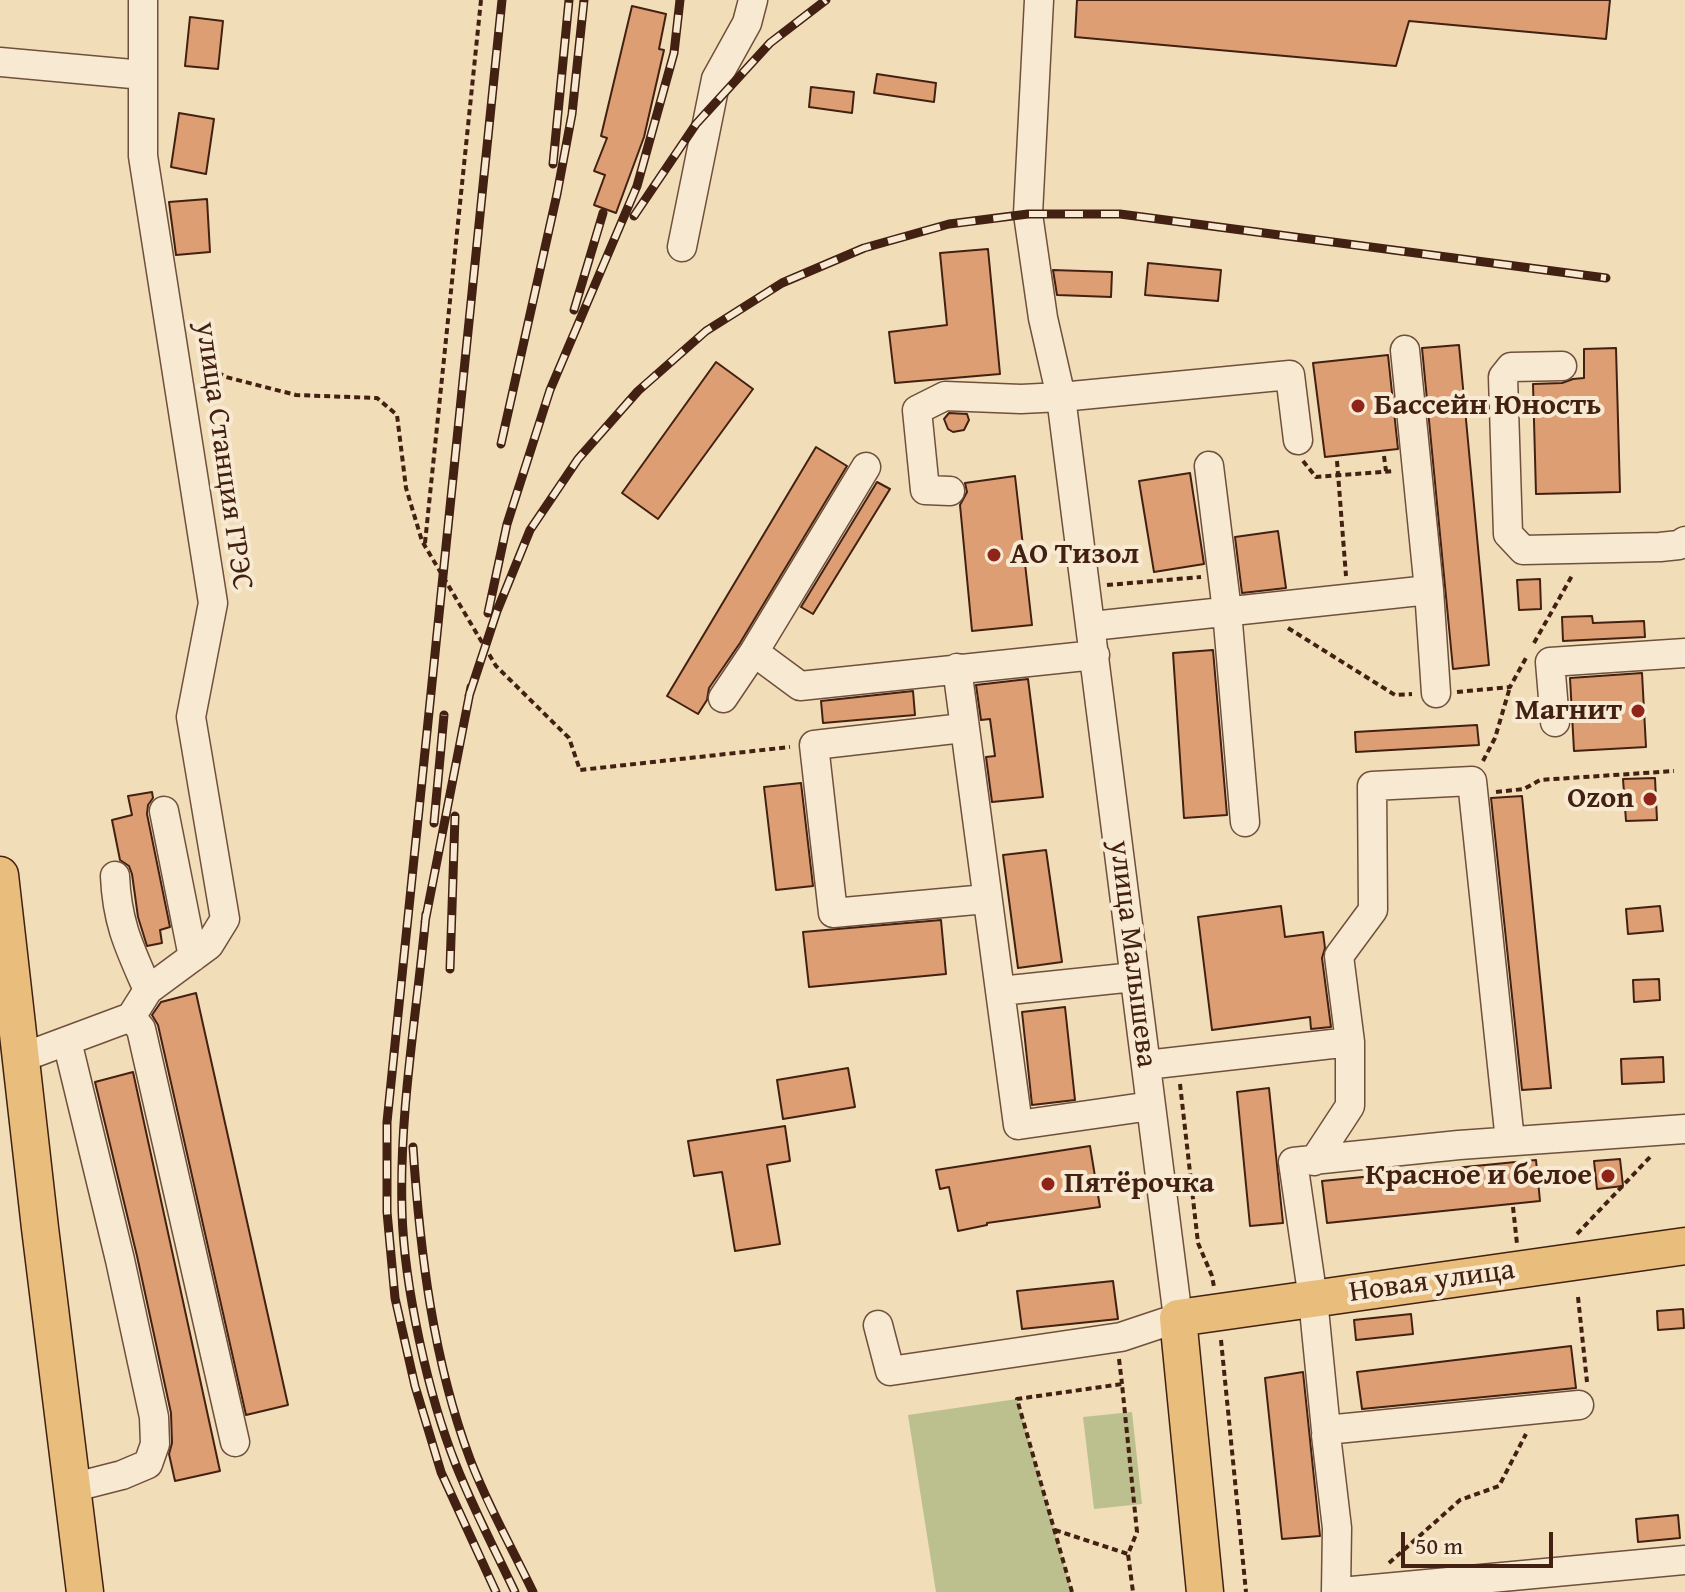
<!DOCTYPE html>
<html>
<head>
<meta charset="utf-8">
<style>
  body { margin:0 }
  #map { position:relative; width:1685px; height:1592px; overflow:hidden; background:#f2ddb9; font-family:"Gentium Book Plus",serif }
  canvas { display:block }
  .scale { position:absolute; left:1401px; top:1532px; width:152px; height:36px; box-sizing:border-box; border:4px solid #432112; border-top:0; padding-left:10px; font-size:24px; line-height:28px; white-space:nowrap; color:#432112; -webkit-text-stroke:6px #f7e9d2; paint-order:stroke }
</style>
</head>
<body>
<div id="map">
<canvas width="1685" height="1592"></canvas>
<div class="scale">50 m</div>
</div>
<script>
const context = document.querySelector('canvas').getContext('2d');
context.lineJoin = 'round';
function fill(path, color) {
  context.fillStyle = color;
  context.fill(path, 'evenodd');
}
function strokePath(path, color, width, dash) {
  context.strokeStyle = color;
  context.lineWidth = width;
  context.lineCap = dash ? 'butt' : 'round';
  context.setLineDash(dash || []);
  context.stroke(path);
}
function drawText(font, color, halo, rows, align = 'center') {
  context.font = font + ' "Gentium Book Plus",serif';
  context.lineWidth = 8;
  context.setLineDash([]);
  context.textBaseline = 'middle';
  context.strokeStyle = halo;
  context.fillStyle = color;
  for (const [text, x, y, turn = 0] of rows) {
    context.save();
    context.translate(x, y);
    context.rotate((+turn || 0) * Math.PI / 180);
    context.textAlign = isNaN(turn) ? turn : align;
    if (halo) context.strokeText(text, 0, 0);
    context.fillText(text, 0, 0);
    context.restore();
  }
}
fill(new Path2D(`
  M 1017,1399 L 1072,1592 L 936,1592 L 908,1415 Z
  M 1132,1412 L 1142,1504 L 1094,1509 L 1083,1417 Z`), '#bcc08f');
const building = new Path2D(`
  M 1077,0 L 1610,0 L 1606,39 L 1409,21 L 1396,66 L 1075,37 Z
  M 632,6 L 666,14 L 659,49 L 664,50 L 644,137 L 616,213 L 594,205 L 605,175 L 594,171 L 607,138 L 601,136 Z
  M 190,17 L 223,21 L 218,69 L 185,66 Z
  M 877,74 L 936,83 L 934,102 L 874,93 Z
  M 811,87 L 854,92 L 852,113 L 809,107 Z
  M 179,113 L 214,119 L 206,174 L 171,167 Z
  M 207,199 L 210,252 L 176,255 L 169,202 Z
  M 988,249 L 1000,374 L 895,383 L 889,332 L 947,325 L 940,253 Z
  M 1148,263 L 1221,270 L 1218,301 L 1145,295 Z
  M 1053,270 L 1112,272 L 1111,297 L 1057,295 Z
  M 1459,345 L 1489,665 L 1453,669 L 1422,348 Z
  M 1616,348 L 1620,492 L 1536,494 L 1533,384 L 1562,383 L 1573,379 L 1584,378 L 1584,349 Z
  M 1388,355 L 1398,449 L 1325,457 L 1313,363 Z
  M 716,362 L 753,389 L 658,519 L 622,493 Z
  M 949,413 L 967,414 L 969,420 L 964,430 L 953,432 L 948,429 L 944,419 Z
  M 816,447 L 847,466 L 740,643 L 709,688 L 707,700 L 698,714 L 667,696 Z
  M 1190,473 L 1204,564 L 1154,572 L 1139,481 Z
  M 1015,476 L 1032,625 L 972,631 L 960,505 L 967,492 L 965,483 Z
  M 877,482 L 890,489 L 813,614 L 801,607 Z
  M 1278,531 L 1286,588 L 1242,593 L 1235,537 Z
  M 1540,579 L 1541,609 L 1519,610 L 1517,580 Z
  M 1592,616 L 1593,623 L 1644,621 L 1645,637 L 1563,641 L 1562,617 Z
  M 1213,650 L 1227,815 L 1184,818 L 1173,653 Z
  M 1642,673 L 1646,747 L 1574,751 L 1570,678 Z
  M 1028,679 L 1043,797 L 992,802 L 986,757 L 995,756 L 990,719 L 981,720 L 976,685 Z
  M 913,691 L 915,715 L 823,723 L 821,701 Z
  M 1477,725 L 1479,745 L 1356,752 L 1355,732 Z
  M 1655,778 L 1657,820 L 1626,821 L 1623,779 Z
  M 801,783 L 813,886 L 776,890 L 764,787 Z
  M 152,792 L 153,798 L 148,805 L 147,814 L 170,927 L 160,930 L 162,943 L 147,946 L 138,917 L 132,874 L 129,866 L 120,860 L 112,820 L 132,815 L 128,796 Z
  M 1522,796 L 1551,1088 L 1522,1090 L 1491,798 Z
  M 1046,850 L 1062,962 L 1018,968 L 1003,855 Z
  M 1281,906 L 1285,937 L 1323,932 L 1325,948 L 1322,958 L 1331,1027 L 1311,1029 L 1310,1017 L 1212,1030 L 1198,917 Z
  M 1660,906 L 1663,931 L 1628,934 L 1626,909 Z
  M 941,920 L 946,974 L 809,987 L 803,932 Z
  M 1659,979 L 1660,1000 L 1634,1002 L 1633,980 Z
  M 196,993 L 288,1405 L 246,1415 L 158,1025 L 152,1015 L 161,1002 Z
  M 1065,1007 L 1075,1100 L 1032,1105 L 1022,1012 Z
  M 1663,1057 L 1664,1082 L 1622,1084 L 1621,1059 Z
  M 848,1068 L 855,1107 L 783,1119 L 777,1080 Z
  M 133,1072 L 220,1471 L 175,1481 L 169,1454 L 172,1443 L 171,1413 L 137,1256 L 95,1082 Z
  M 1269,1088 L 1283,1223 L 1250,1226 L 1237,1092 Z
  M 785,1126 L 790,1161 L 767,1165 L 780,1244 L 735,1251 L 722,1172 L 694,1176 L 688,1141 Z
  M 1090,1146 L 1100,1207 L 987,1223 L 987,1225 L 958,1231 L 949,1187 L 940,1189 L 936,1170 Z
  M 1620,1159 L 1623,1186 L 1597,1189 L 1594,1161 Z
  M 1536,1160 L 1540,1201 L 1327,1223 L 1322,1181 Z
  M 1113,1281 L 1118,1319 L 1022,1329 L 1017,1291 Z
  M 1683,1309 L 1684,1328 L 1658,1330 L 1657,1311 Z
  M 1411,1314 L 1413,1334 L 1356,1340 L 1354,1320 Z
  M 1571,1346 L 1576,1388 L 1362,1409 L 1357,1372 Z
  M 1303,1372 L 1320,1536 L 1282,1539 L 1265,1378 Z
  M 1678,1515 L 1680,1538 L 1638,1542 L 1636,1519 Z`);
fill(building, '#dd9e73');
strokePath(building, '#432112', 2);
const minor = new Path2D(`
  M 0,62 L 143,75
  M 682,247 L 716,79 L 747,23 L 753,0
  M 1405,350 L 1429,590
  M 1562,366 L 1511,367 L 1503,377 L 1508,534 L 1523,550 L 1660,547 L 1679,545 L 1685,541
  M 1209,466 L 1227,611 L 1245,822
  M 950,491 L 925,490 L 917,410 L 945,396 L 1021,399 L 1061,397 L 1290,375 L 1298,440
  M 1092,626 L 1429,590 L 1436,693
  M 754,652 L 800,686 L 1095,655
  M 957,668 L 1000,991 L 1134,977
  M 723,698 L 754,652 L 866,467
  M 1555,722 L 1550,662 L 1685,653
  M 963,728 L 814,745 L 833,913 L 986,899
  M 164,811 L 193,957
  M 115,876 C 117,923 129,947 148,990
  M 1000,991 L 1018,1125 L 1151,1106
  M 131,1017 L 141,1029 L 235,1442
  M 67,1041 L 120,1260 L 154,1417 L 155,1444 L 148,1464 L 122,1475 L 71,1488
  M 1350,1042 L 1339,956 L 1373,910 L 1372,786 L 1472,781 L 1510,1141
  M 21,1058 L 131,1017 L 148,990 L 209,945 L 225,919 L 191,717 L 213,603 L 143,156 L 143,0
  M 1146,1065 L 1350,1042 L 1350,1106 L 1314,1161
  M 878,1325 L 890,1371 L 1121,1337 L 1178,1318 L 1061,397 L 1043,318 L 1028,214 L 1039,0
  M 1579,1405 L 1326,1430 L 1313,1299 L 1293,1162 L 1459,1145 L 1685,1129
  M 1326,1435 L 1337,1528 L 1336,1592
  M 1341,1592 L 1685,1560`);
const major = new Path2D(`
  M 0,875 L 40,1228 L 85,1592
  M 1205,1592 L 1178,1318 L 1685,1246`);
strokePath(minor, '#6f503c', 31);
strokePath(major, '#432112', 39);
strokePath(new Path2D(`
  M 200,363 L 226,377 L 296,395 L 377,398 L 397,415 L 406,488 L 422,541 L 496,666 L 569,738 L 580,770 L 790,747
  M 1384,456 L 1386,471
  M 1303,461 L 1316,477 L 1395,471
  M 1337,461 L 1346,576
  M 425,543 L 481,0
  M 1107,585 L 1201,577
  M 1288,628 L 1395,695 L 1412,694
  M 1534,643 L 1573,574
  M 1457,692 L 1510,687 L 1526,658
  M 1483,761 L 1495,738 L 1510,687
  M 1496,792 L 1524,789 L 1540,780 L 1674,771
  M 1180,1084 L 1198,1243 L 1212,1276 L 1214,1287
  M 1513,1207 L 1517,1244
  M 1577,1234 L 1651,1156
  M 1578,1297 L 1587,1382
  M 1221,1340 L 1246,1592
  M 1119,1359 L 1122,1384
  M 1055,1530 L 1128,1554
  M 1389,1563 L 1460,1500 L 1499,1486 L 1526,1434
  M 1072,1592 L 1017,1399 L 1122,1384 L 1137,1532 L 1128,1554 L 1133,1592`), '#432112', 4, [6, 4]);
strokePath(minor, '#f7e9d2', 28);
strokePath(major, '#e9be7c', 36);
const rail = new Path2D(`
  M 553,164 L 569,0
  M 634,216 L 696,124 L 770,43 L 826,0
  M 574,310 L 603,213
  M 501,444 L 557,194 L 572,114 L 584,0
  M 488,613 L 507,524 L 550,390 L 637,186 L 674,53 L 680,0
  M 469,696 L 497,611 L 530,530 L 578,459 L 638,391 L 706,331 L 782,283 L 864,248 L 949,224 L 1028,214 L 1120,214 L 1606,278
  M 434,823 L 444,715
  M 426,914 C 417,1013 399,1111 402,1211 C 404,1286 428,1395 456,1465 C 473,1508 495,1550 515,1592
  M 425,922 L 471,687
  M 450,969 L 455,816
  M 413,1147 C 420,1252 433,1360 470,1459 C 487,1504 512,1548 533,1592
  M 496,1592 L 441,1472 L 415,1386 L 395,1298 L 387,1212 L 387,1122 L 502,0`);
strokePath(rail, '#432112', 9);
strokePath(rail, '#f7e9d2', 6, [18]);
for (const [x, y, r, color] of [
  [1358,406,8,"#8f2418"],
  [994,555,8,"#8f2418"],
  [1638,711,8,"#8f2418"],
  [1650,799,8,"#8f2418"],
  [1608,1176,8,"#8f2418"],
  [1048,1184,8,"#8f2418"]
]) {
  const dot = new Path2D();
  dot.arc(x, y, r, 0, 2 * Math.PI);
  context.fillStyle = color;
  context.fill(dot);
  strokePath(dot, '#f7e9d2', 3);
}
drawText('bold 30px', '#432112', '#f7e9d2', [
  ["Бассейн Юность",1374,406],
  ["АО Тизол",1010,555],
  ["Магнит",1622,711,"right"],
  ["Ozon",1634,799,"right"],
  ["Красное и белое",1592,1176,"right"],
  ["Пятёрочка",1064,1184]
], 'left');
drawText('30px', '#432112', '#f7e9d2', [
  ["улица Станция ГРЭС",223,456,82],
  ["улица Малышева",1132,954,83],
  ["Новая улица",1432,1282,-8]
]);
</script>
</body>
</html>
